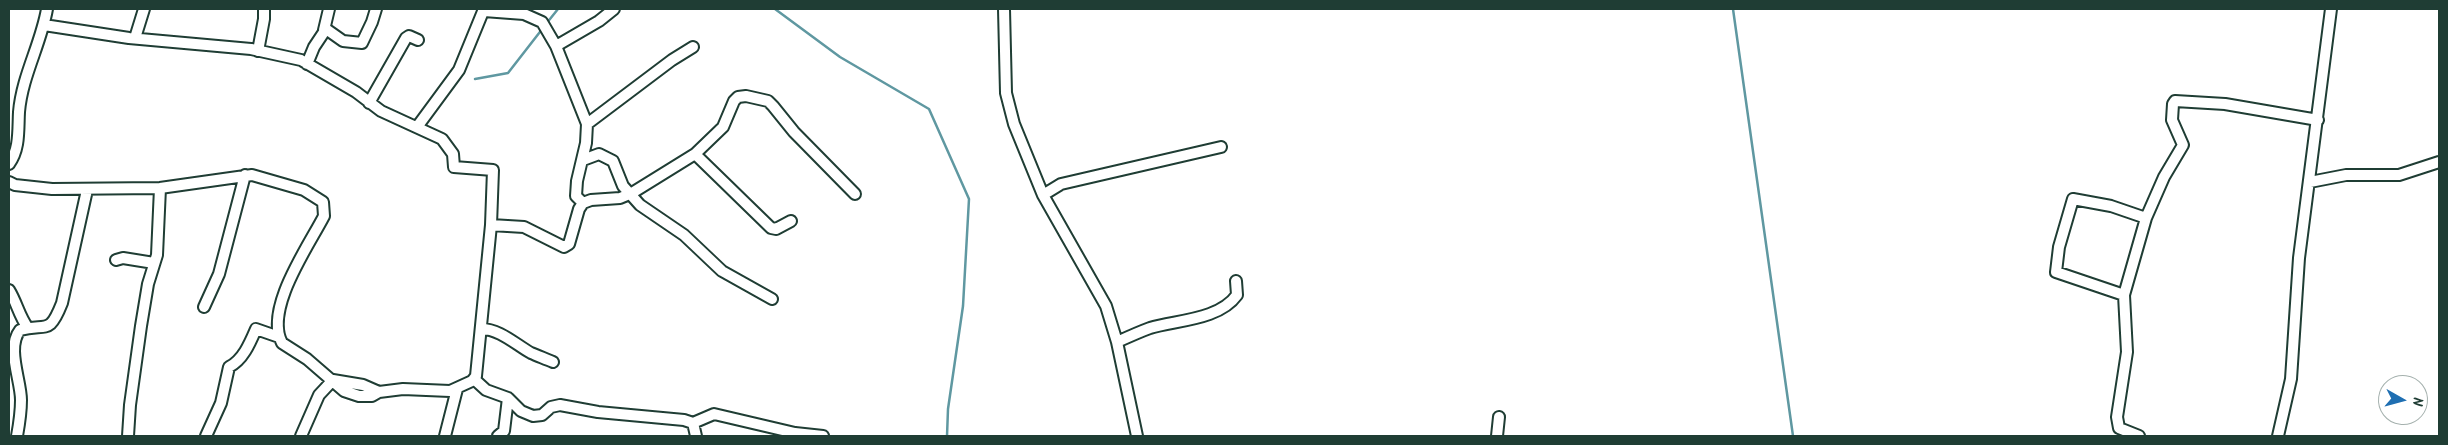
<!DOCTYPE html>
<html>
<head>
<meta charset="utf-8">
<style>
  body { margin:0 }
  #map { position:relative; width:2448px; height:445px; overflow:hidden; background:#fff; font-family:Kalam,sans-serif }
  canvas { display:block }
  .frame { position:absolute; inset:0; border:10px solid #1f3d34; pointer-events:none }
  .north { position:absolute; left:2378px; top:375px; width:50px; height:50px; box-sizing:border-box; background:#fff; border:1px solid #a5b1ae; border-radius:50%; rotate:97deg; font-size:14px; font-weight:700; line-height:20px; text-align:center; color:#1f3d34 }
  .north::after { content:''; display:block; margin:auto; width:18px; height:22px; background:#1f6fb2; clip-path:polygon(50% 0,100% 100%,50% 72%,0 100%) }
</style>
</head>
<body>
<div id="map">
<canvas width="2448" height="445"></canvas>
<div class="frame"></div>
<div class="north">N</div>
</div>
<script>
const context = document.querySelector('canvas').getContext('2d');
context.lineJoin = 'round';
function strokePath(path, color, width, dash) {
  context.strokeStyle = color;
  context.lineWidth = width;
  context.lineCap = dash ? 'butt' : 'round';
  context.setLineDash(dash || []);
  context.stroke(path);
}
strokePath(new Path2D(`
  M 775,9 L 840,57 L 929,109 L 969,199 L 963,306 L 948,409 L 947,436
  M 1733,9 L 1793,436
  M 546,24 L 558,9
  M 475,79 L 508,73 L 543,28`), '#5f98a1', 2.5);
const minor = new Path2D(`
  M 1004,9 L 1006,93 L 1014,124 L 1043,195 L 1106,306 L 1117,342 L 1137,436
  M 484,11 L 524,14 L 542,22 L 556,46 L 587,124 L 586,143 L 577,181 L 576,196 L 583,203
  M 324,30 L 329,9
  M 135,38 L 144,9
  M 556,46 L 599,21 L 614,9
  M 258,51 L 264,19 L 264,9
  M 307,64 L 314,47 L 326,29 L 343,41 L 362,43 L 372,22 L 376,9
  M 369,103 L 406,38 L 409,36 L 418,40
  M 587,124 L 672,60 L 693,47
  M 417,127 L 459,70 L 484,9
  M 695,154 L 771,228 L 776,229 L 791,221
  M 583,160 L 599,154 L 613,161 L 623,186 L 640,205 L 684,235 L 722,271 L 772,299
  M 9,164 C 20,149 18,130 19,112 C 22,76 41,44 47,9
  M 9,182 L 15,185 L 52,189 L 160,188 L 252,175 L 304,190 L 323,202 L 324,216 C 308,247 264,309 282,343 L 307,359 L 344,391 L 359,396 L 372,396 L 379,392 L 403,389 L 450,391 L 472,381 L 476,376 L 491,225 L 493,170 L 454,167 L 453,154 L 442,139 L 381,111 L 356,92 L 301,60 L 251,49 L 129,38 L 44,25
  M 2310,182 L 2346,175 L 2399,175 L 2439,162
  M 1043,195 L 1061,184 L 1221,147
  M 2146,218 L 2164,177 L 2183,145 L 2172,120 L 2173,104 L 2175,101 L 2225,104 L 2318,120
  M 491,225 L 524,227 L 564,247 L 569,244 L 579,209 L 583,203 L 591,200 L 620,198 L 632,193 L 695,154 L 723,127 L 734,101 L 738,97 L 746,96 L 768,101 L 773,106 L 794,132 L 855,194
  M 116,260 L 123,258 L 154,263
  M 9,290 C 17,303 19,316 28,328
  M 2124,295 L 2056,272 L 2059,247 L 2073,199 L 2111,206 L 2146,218 L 2124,295 L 2127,352 L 2117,417 L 2119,428 L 2139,436
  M 204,307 L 219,274 L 245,175
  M 481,329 C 500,329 515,344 531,353 C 538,356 546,359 553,362
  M 1117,342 C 1128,337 1139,332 1150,328 C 1177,320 1219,320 1237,295 L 1236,281
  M 474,379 L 486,390 L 508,398 L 521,411 L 533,416 L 542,415 L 551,407 L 560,405 L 598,412 L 684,420 L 693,423 L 696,436
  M 333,380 L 363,385 L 379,392
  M 693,423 L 714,414 L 795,433 L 823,436
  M 17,436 C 19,425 21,412 21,400 C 21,380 6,348 20,330 C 47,323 49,336 62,303 L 87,190
  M 128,436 L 130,405 L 141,326 L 148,284 L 157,255 L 160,188
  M 206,436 L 221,403 L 229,367 C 243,360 250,343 256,329 L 279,337
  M 301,436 L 319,395 L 333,380
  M 445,436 L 457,389
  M 498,436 L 504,431 L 508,398
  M 1497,436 L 1499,417
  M 2278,436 L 2291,379 L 2299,258 L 2331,9`);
strokePath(minor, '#1f3d34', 14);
strokePath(minor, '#fff', 10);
</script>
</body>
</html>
